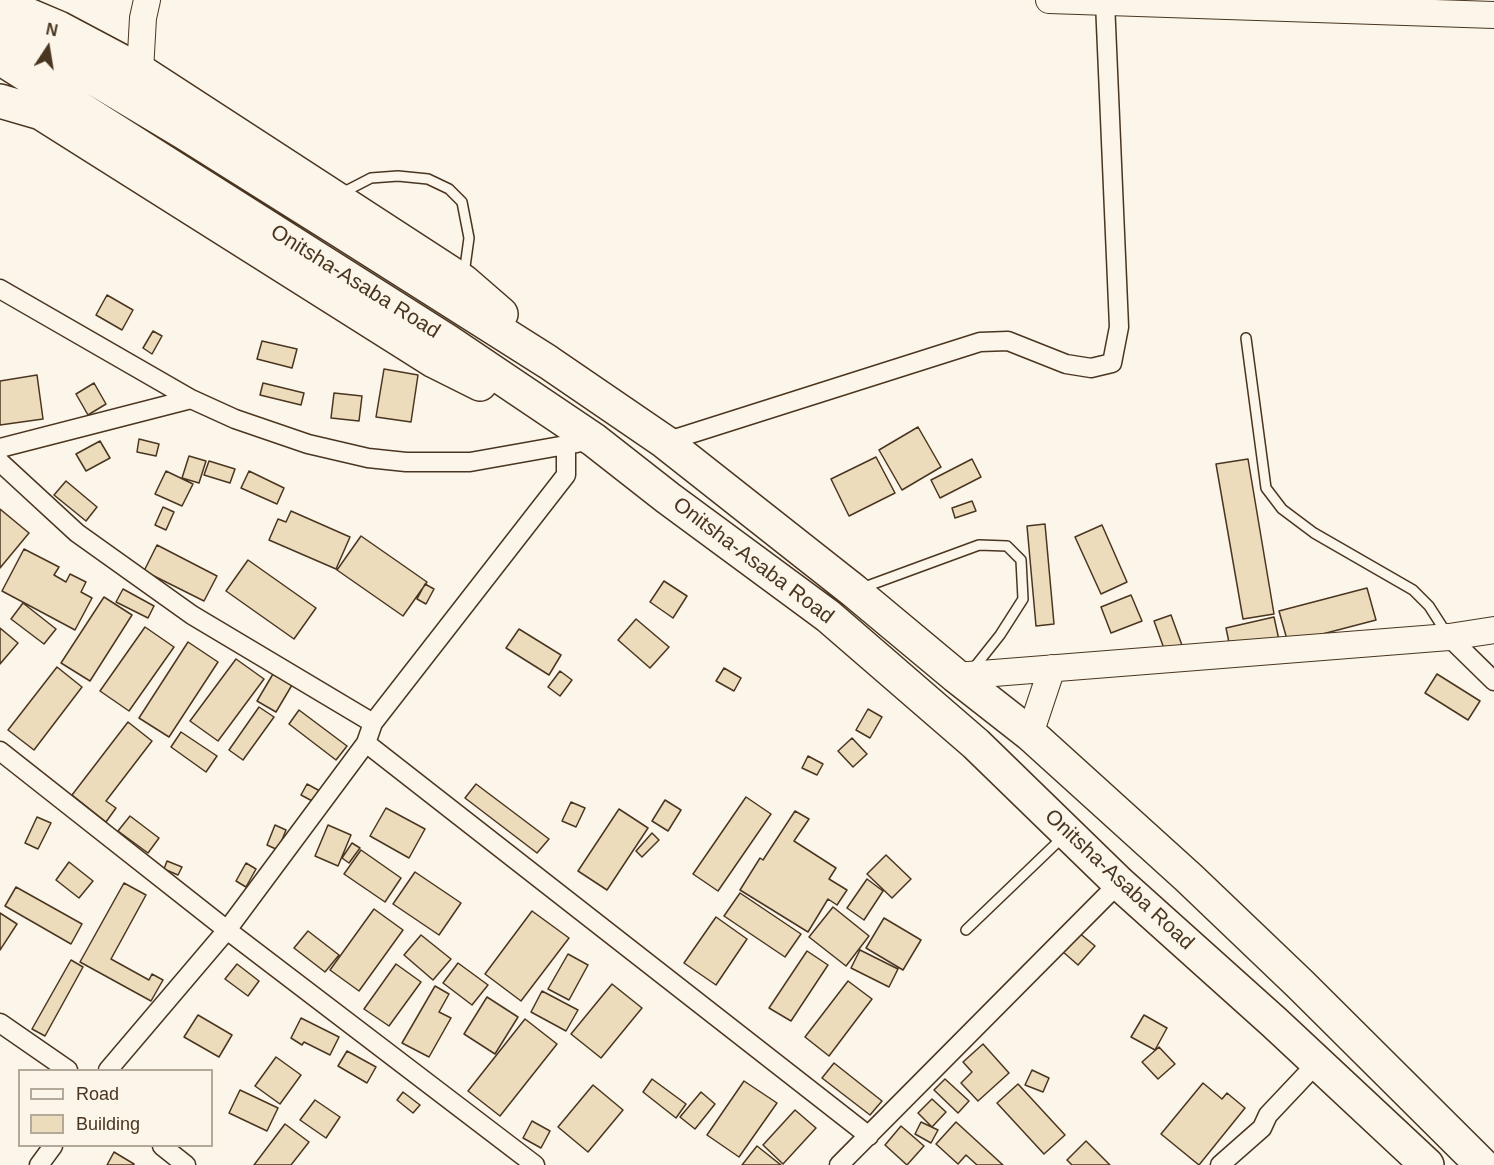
<!DOCTYPE html>
<html>
<head>
<meta charset="utf-8">
<style>
  body { margin:0 }
  #map { position:relative; width:1494px; height:1165px; overflow:hidden; background:#fbf6e9; font-family:Helvetica,sans-serif }
  canvas { display:block }
  .legend { position:absolute; left:18px; top:1069px; width:195px; height:78px; box-sizing:border-box; background:#fbf6e9; border:2px solid #b4a999; margin:0; padding:8px 10px; list-style:none; font-size:18px; color:#4a3520 }
  .legend li { display:flex; align-items:center; gap:12px; height:30px }
  .legend b { width:30px; border:2px solid #b4a999 }
  .north { position:absolute; left:18px; top:18px; width:60px; height:60px; -webkit-text-stroke:4px #fbf6e9; paint-order:stroke; rotate:12deg; font-size:16px; font-weight:700; line-height:24px; text-align:center; color:#4a3520 }
  .north::after { content:''; display:block; margin:auto; width:21px; height:27px; background:#4a3520; clip-path:polygon(50% 0,100% 100%,50% 72%,0 100%) }
</style>
</head>
<body>
<div id="map">
<canvas width="1494" height="1165"></canvas>
<ul class="legend">
<li><b style="height:8px;background:#fbf6e9"></b>Road</li>
<li><b style="height:16px;background:#ecdcbc"></b>Building</li>
</ul>
<div class="north">N</div>
</div>
<script>
const context = document.querySelector('canvas').getContext('2d');
context.lineJoin = 'round';
function fill(path, color) {
  context.fillStyle = color;
  context.fill(path, 'evenodd');
}
function strokePath(path, color, width, dash) {
  context.strokeStyle = color;
  context.lineWidth = width;
  context.lineCap = dash ? 'butt' : 'round';
  context.setLineDash(dash || []);
  context.stroke(path);
}
function drawText(font, color, halo, rows, align = 'center') {
  context.font = font + ' Helvetica,sans-serif';
  context.lineWidth = 4.5;
  context.setLineDash([]);
  context.textBaseline = 'middle';
  context.strokeStyle = halo;
  context.fillStyle = color;
  for (const [text, x, y, turn = 0] of rows) {
    context.save();
    context.translate(x, y);
    context.rotate((+turn || 0) * Math.PI / 180);
    context.textAlign = isNaN(turn) ? turn : align;
    if (halo) context.strokeText(text, 0, 0);
    context.fillText(text, 0, 0);
    context.restore();
  }
}
const building = new Path2D(`
  M 107,295 L 133,310 L 122,330 L 96,315 Z
  M 153,331 L 162,336 L 152,354 L 143,348 Z
  M 262,341 L 297,349 L 292,368 L 257,359 Z
  M 384,369 L 418,375 L 411,422 L 376,417 Z
  M 37,375 L 43,419 L 0,425 L 0,381 Z
  M 94,383 L 106,404 L 88,415 L 76,394 Z
  M 263,383 L 304,393 L 301,405 L 260,395 Z
  M 334,393 L 362,396 L 359,421 L 331,418 Z
  M 918,427 L 941,467 L 902,490 L 879,450 Z
  M 139,439 L 159,444 L 156,456 L 137,452 Z
  M 100,441 L 110,458 L 86,471 L 76,454 Z
  M 189,456 L 206,461 L 199,483 L 182,478 Z
  M 876,457 L 895,493 L 849,516 L 831,479 Z
  M 972,459 L 981,477 L 940,498 L 931,480 Z
  M 1248,459 L 1274,614 L 1243,619 L 1216,464 Z
  M 209,461 L 235,469 L 230,483 L 204,475 Z
  M 166,471 L 193,484 L 182,506 L 155,494 Z
  M 249,471 L 284,488 L 277,504 L 241,488 Z
  M 66,481 L 97,507 L 86,521 L 54,495 Z
  M 972,501 L 976,511 L 955,518 L 952,508 Z
  M 163,507 L 174,512 L 166,530 L 155,525 Z
  M 0,509 L 29,533 L 0,568 Z
  M 291,511 L 350,537 L 336,569 L 269,540 L 278,519 L 286,522 Z
  M 1045,524 L 1054,624 L 1036,626 L 1027,526 Z
  M 1102,525 L 1127,582 L 1101,594 L 1075,537 Z
  M 361,536 L 427,582 L 403,616 L 337,570 Z
  M 157,545 L 217,576 L 204,601 L 144,571 Z
  M 24,549 L 59,567 L 54,575 L 66,582 L 70,574 L 86,582 L 81,592 L 92,598 L 75,630 L 2,591 Z
  M 248,560 L 316,608 L 294,639 L 226,591 Z
  M 664,581 L 687,596 L 673,618 L 650,602 Z
  M 425,584 L 434,589 L 426,604 L 417,599 Z
  M 1367,588 L 1376,620 L 1288,643 L 1279,611 Z
  M 123,589 L 154,606 L 148,618 L 116,602 Z
  M 1131,595 L 1142,621 L 1111,633 L 1101,607 Z
  M 104,597 L 132,615 L 90,681 L 61,663 Z
  M 23,603 L 56,629 L 44,644 L 11,619 Z
  M 1171,615 L 1183,648 L 1166,654 L 1154,621 Z
  M 1274,617 L 1279,640 L 1231,652 L 1226,628 Z
  M 636,619 L 669,647 L 650,668 L 618,640 Z
  M 145,627 L 174,647 L 129,711 L 100,691 Z
  M 0,628 L 18,643 L 0,664 Z
  M 519,629 L 561,655 L 549,675 L 506,648 Z
  M 188,642 L 218,662 L 169,737 L 139,718 Z
  M 236,659 L 264,679 L 218,741 L 190,721 Z
  M 57,667 L 82,687 L 34,750 L 8,730 Z
  M 724,668 L 741,678 L 734,691 L 716,681 Z
  M 560,671 L 572,680 L 560,696 L 548,687 Z
  M 273,674 L 292,685 L 276,712 L 257,701 Z
  M 1437,674 L 1480,701 L 1468,720 L 1425,693 Z
  M 259,707 L 274,717 L 243,760 L 229,750 Z
  M 868,709 L 882,717 L 870,738 L 856,730 Z
  M 299,710 L 347,746 L 336,760 L 289,724 Z
  M 128,722 L 152,741 L 106,801 L 116,808 L 106,822 L 72,795 Z
  M 181,732 L 217,756 L 206,772 L 171,747 Z
  M 852,738 L 867,754 L 853,767 L 838,751 Z
  M 808,756 L 823,764 L 817,775 L 802,768 Z
  M 307,784 L 320,791 L 314,802 L 301,795 Z
  M 476,784 L 549,839 L 537,853 L 465,798 Z
  M 746,797 L 771,814 L 718,891 L 693,874 Z
  M 665,800 L 681,810 L 668,831 L 652,821 Z
  M 571,802 L 585,808 L 576,827 L 562,821 Z
  M 386,808 L 425,829 L 409,858 L 370,836 Z
  M 619,809 L 648,828 L 607,890 L 578,871 Z
  M 795,811 L 809,819 L 794,841 L 836,868 L 829,879 L 847,890 L 837,905 L 828,899 L 808,932 L 740,890 L 760,858 L 763,860 Z
  M 130,816 L 159,838 L 148,853 L 118,831 Z
  M 37,817 L 51,823 L 38,849 L 25,843 Z
  M 275,825 L 286,830 L 278,850 L 267,845 Z
  M 328,825 L 351,835 L 338,866 L 315,856 Z
  M 652,833 L 659,840 L 642,857 L 636,851 Z
  M 352,843 L 360,848 L 349,863 L 342,858 Z
  M 361,850 L 401,878 L 385,902 L 344,874 Z
  M 886,855 L 911,879 L 892,898 L 867,874 Z
  M 167,861 L 182,867 L 178,875 L 164,869 Z
  M 69,862 L 93,881 L 79,898 L 56,880 Z
  M 246,863 L 256,869 L 246,887 L 236,881 Z
  M 415,872 L 461,903 L 439,935 L 393,904 Z
  M 867,879 L 883,891 L 864,920 L 847,908 Z
  M 124,883 L 146,895 L 111,959 L 149,980 L 152,974 L 163,980 L 151,1001 L 80,962 Z
  M 16,887 L 82,924 L 71,944 L 5,906 Z
  M 740,893 L 801,934 L 785,957 L 724,916 Z
  M 833,907 L 869,936 L 846,966 L 809,937 Z
  M 374,909 L 403,930 L 359,991 L 330,970 Z
  M 532,911 L 569,938 L 521,1001 L 485,974 Z
  M 0,913 L 17,924 L 0,950 Z
  M 716,917 L 747,939 L 716,985 L 684,963 Z
  M 884,918 L 921,940 L 903,970 L 866,948 Z
  M 308,931 L 339,955 L 325,972 L 294,948 Z
  M 1078,932 L 1095,946 L 1078,965 L 1062,951 Z
  M 421,935 L 451,959 L 433,980 L 404,955 Z
  M 860,950 L 898,969 L 889,987 L 851,968 Z
  M 807,951 L 828,965 L 791,1021 L 769,1008 Z
  M 568,954 L 588,965 L 569,1000 L 548,989 Z
  M 71,960 L 83,967 L 45,1036 L 32,1029 Z
  M 458,963 L 488,985 L 472,1005 L 443,983 Z
  M 237,964 L 259,981 L 248,996 L 225,979 Z
  M 396,964 L 421,982 L 389,1026 L 364,1009 Z
  M 848,981 L 872,999 L 829,1056 L 805,1037 Z
  M 612,984 L 642,1008 L 601,1058 L 571,1034 Z
  M 435,986 L 449,994 L 439,1012 L 451,1018 L 429,1057 L 402,1043 Z
  M 542,991 L 578,1010 L 566,1031 L 531,1012 Z
  M 487,997 L 518,1017 L 495,1054 L 464,1034 Z
  M 198,1015 L 232,1035 L 219,1057 L 184,1037 Z
  M 1144,1015 L 1167,1028 L 1155,1050 L 1131,1037 Z
  M 301,1018 L 339,1037 L 330,1055 L 304,1042 L 302,1045 L 291,1038 Z
  M 525,1019 L 557,1044 L 500,1116 L 468,1091 Z
  M 983,1044 L 1009,1073 L 978,1101 L 961,1083 L 972,1072 L 963,1062 Z
  M 1159,1047 L 1175,1064 L 1158,1079 L 1142,1062 Z
  M 347,1051 L 376,1067 L 367,1083 L 338,1066 Z
  M 276,1057 L 301,1075 L 280,1104 L 255,1086 Z
  M 834,1063 L 882,1101 L 870,1115 L 822,1078 Z
  M 1032,1070 L 1049,1078 L 1043,1092 L 1025,1085 Z
  M 652,1079 L 686,1104 L 676,1118 L 643,1092 Z
  M 945,1079 L 969,1101 L 958,1113 L 934,1090 Z
  M 744,1081 L 777,1103 L 739,1157 L 707,1135 Z
  M 1203,1083 L 1222,1099 L 1227,1093 L 1245,1108 L 1199,1165 L 1161,1134 Z
  M 1018,1084 L 1065,1135 L 1044,1154 L 997,1103 Z
  M 593,1085 L 623,1110 L 588,1152 L 558,1127 Z
  M 240,1090 L 278,1108 L 267,1131 L 229,1113 Z
  M 403,1092 L 420,1105 L 413,1113 L 397,1100 Z
  M 701,1092 L 715,1104 L 695,1129 L 680,1117 Z
  M 932,1099 L 946,1112 L 932,1127 L 918,1113 Z
  M 315,1100 L 340,1117 L 326,1138 L 300,1120 Z
  M 795,1110 L 816,1128 L 783,1164 L 763,1145 Z
  M 532,1121 L 550,1131 L 541,1148 L 523,1138 Z
  M 921,1122 L 938,1130 L 931,1143 L 915,1134 Z
  M 956,1122 L 1003,1165 L 977,1165 L 966,1155 L 958,1164 L 936,1144 Z
  M 285,1124 L 309,1142 L 291,1165 L 254,1165 Z
  M 901,1126 L 924,1146 L 907,1165 L 885,1145 Z
  M 1086,1141 L 1110,1165 L 1072,1165 L 1067,1160 Z
  M 757,1146 L 781,1165 L 742,1165 Z
  M 114,1152 L 134,1164 L 134,1165 L 107,1165 Z`);
fill(building, '#ecdcbc');
strokePath(building, '#4a3520', 1.5);
const lane = new Path2D(`
  M 342,193 L 371,178 L 398,176 L 428,179 L 449,189 L 462,202 L 469,238 L 464,274
  M 1246,338 L 1266,488 L 1282,509 L 1314,533 L 1413,590 L 1429,606 L 1447,634
  M 862,588 L 979,545 L 1007,546 L 1021,560 L 1023,599 L 1000,635 L 973,669
  M 966,930 L 1064,836`);
const street = new Path2D(`
  M 0,289 L 191,399
  M 665,442 L 980,342 L 1008,341 L 1066,364 L 1091,368 L 1112,363 L 1119,327 L 1105,2
  M 0,448 L 191,399 L 235,419 L 308,444 L 368,458 L 406,462 L 470,462 L 577,443
  M 0,462 L 77,533 L 192,615 L 373,723
  M 1449,637 L 1494,681
  M 366,743 L 869,1136
  M 0,751 L 227,930 L 535,1165
  M 0,1023 L 68,1070
  M 108,1070 L 227,930 L 366,743 L 373,723 L 566,475 L 566,445
  M 162,1146 L 186,1165
  M 39,1165 L 53,1146
  M 839,1165 L 1119,883
  M 1220,1165 L 1262,1128 L 1268,1115 L 1318,1062`);
const secondary = new Path2D(`
  M 1049,0 L 1494,15
  M 140,71 L 143,18 L 147,0
  M 956,676 L 1449,637 L 1494,630
  M 1030,734 L 1052,668`);
const highway = new Path2D(`
  M 0,3 L 59,28 L 140,71 L 463,281 L 501,314
  M 0,22 L 185,133 L 341,231 L 548,362 L 665,442 L 854,591 L 956,676 L 1030,734 L 1189,878 L 1301,985 L 1482,1165
  M 0,58 L 447,341 L 594,440 L 668,498 L 828,616 L 976,744 L 1119,883 L 1275,1023 L 1427,1165
  M 0,101 L 41,113 L 434,361 L 480,384`);
strokePath(lane, '#4a3520', 12);
strokePath(street, '#4a3520', 21);
strokePath(secondary, '#4a3520', 28);
strokePath(highway, '#4a3520', 36);
strokePath(lane, '#fbf6e9', 9);
strokePath(street, '#fbf6e9', 18);
strokePath(secondary, '#fbf6e9', 26);
strokePath(highway, '#fbf6e9', 33);
drawText('21px', '#4a3520', '#fbf6e9', [
  ["Onitsha-Asaba Road",355,282,32],
  ["Onitsha-Asaba Road",753,561,37],
  ["Onitsha-Asaba Road",1119,880,43]
]);
</script>
</body>
</html>
